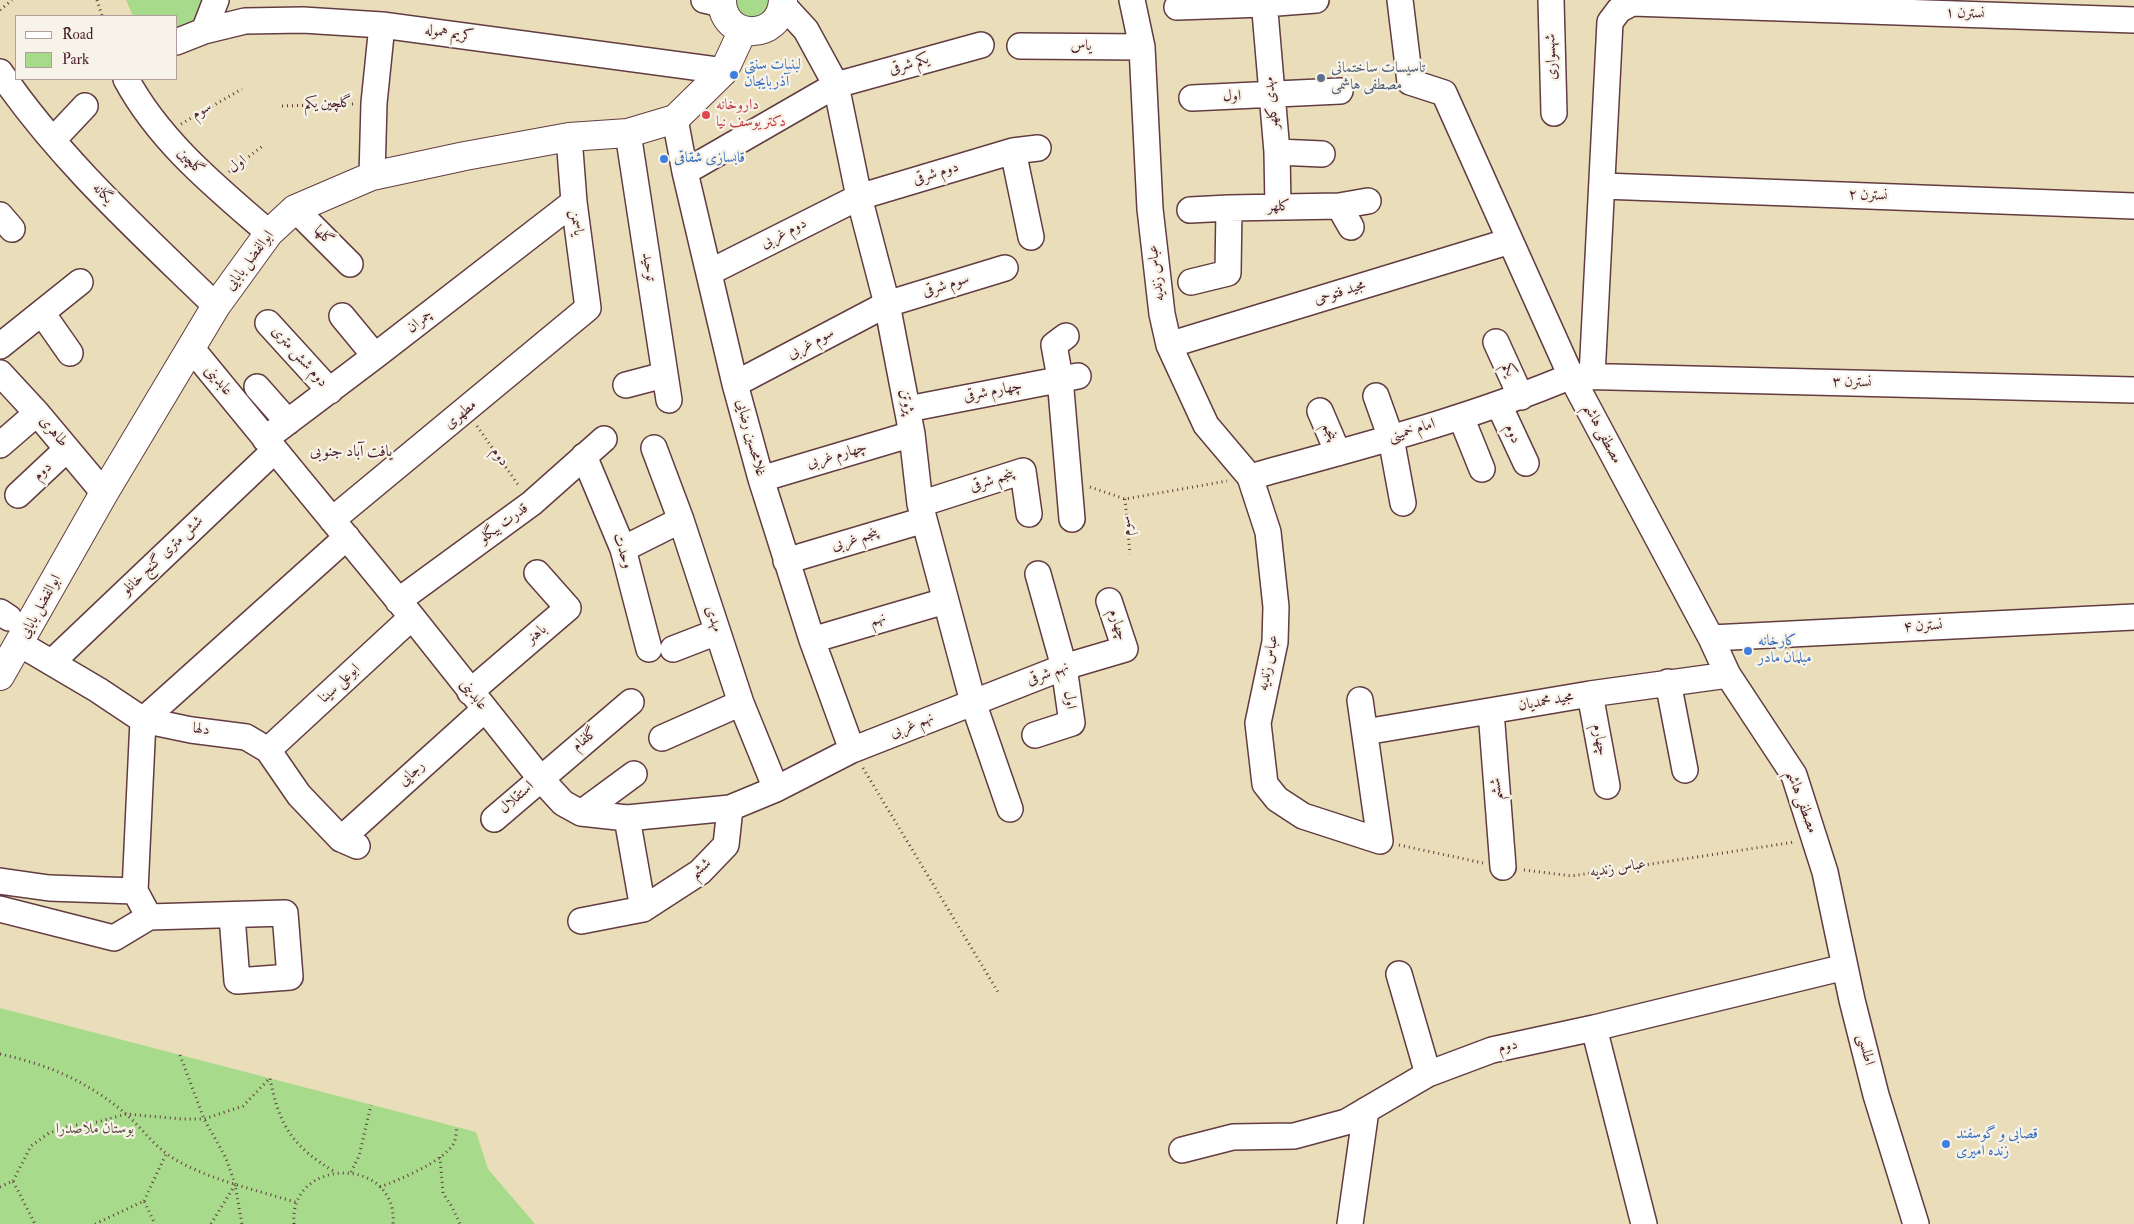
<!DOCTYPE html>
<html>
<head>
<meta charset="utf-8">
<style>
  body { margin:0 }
  #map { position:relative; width:2134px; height:1224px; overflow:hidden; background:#eadeba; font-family:"IM FELL Double Pica",serif }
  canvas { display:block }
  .legend { position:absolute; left:15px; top:15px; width:162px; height:65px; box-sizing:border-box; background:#f7f3e8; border:1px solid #b29e9c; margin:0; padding:6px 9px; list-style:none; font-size:15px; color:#4a1f2b }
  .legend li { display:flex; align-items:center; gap:10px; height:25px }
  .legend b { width:25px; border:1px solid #b29e9c }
</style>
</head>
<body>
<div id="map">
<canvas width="2134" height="1224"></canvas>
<ul class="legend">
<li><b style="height:6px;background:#fff"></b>Road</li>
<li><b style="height:14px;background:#a7db8b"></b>Park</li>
</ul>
</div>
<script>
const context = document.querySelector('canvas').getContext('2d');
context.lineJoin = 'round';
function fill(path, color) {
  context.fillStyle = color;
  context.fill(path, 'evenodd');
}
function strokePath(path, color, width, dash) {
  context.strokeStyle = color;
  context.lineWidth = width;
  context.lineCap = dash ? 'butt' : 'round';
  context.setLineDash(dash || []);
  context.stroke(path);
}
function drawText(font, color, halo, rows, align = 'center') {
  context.font = font + ' "IM FELL Double Pica",Amiri,serif';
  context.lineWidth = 4.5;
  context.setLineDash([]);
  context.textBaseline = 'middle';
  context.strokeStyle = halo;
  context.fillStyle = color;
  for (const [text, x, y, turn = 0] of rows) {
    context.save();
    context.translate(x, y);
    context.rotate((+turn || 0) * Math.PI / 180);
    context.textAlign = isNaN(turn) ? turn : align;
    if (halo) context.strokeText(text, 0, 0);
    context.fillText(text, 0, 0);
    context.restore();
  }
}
fill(new Path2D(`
  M 126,0 L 203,0 L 191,30 L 176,34 L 176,16 L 133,16 Z
  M 729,0 L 778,0 L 773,13 L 744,22 Z
  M 0,1008 L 476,1132 L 488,1169 L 535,1224 L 0,1224 Z`), '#a7db8b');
const minor = new Path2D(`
  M 704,0 L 722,4
  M 1132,0 L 1142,47 L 1150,209 L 1162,314 L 1169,345 L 1206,425 L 1250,477 L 1268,532 L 1276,607 L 1275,642 L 1258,723 L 1265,784 L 1277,799 L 1303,816 L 1380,841 L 1360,700
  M 1264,0 L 1277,152 L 1278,207
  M 1400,0 L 1410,82 L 1444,93 L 1571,376 L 1711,638 L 1728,675 L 1794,775 L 1825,872 L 1852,1000 L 1876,1095 L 1916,1224
  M 1551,0 L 1554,113
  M 783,5 L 806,30 L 836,85 L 859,197 L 887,304 L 912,434 L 920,504 L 973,702 L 1010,809
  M 1177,7 L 1264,4 L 1316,0
  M 204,31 L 216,0
  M 176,42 L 204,31 L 245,21 L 303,20 L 382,25 L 724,71
  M 1020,46 L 1142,47
  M 0,72 C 60,160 140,232 216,306
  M 126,79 C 160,142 216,187 269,233
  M 1192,98 L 1340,91
  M 675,119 L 685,172 L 735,384 L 761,479 L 812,640 L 852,750
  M 628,133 L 669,400
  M 53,140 L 85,106
  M 1013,151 L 1031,237
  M 1277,152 L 1322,154
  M 685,172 L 836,85 L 981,45
  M 372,176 L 374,103 L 382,25
  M 1603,186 L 2134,206
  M 1339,206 L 1351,227
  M 295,209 L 350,264
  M 1190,210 L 1229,208 L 1339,206 L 1368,201
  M 0,215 L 12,229
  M 710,272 L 859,197 L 1013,151 L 1038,148
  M 1191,282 L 1228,273 L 1229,208
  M 42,313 L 70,353
  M 342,316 L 375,356
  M 268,323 L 330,391
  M 1066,336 L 1054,345 L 1060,378 L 1072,519
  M 1496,342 L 1521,397
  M 1169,345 L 1510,241
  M 0,346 L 80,282
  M 192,349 L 412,617 L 540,778 L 563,803 L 581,813 L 627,818 L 730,808 L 776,789 L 852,750 L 1064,667 L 1125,649 L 1109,601
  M 0,373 L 37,413 L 104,493
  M 1592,376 L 1610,22 L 1619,10 L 1632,3 L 2134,20
  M 735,384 L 887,304 L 1005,268
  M 626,385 L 664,375
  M 257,387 L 288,422
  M 1376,396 L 1391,438 L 1403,503
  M 1499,405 L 1526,463
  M 908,409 L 1078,376
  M 1320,411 L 1338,453
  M 1461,417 L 1482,469
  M 265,439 L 375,356 L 574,202
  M 0,445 L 37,413
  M 654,448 L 681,520 L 741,703 L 776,789
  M 584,456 L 623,549 L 649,649
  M 1250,477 C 1358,447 1467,420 1571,376 L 2134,390
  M 761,479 L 912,434
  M 18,495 L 67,449
  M 920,504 L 1023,471 L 1029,514
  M 332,520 L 588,308 L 574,202 L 569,137
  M 623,549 L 681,520
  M 786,561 L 924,520
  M 398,601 L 532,503 L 604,439
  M 0,612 L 9,618
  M 1711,638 L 2134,617
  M 812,640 L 945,601
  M 20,644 L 98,690 L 143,720 L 191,730 L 246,737 L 268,750 L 299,795 L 341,839 L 357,846
  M 673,649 L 717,632
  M 52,662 L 275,450
  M 1668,682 L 1685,770
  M 470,692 L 568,608 L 537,573
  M 1590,694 L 1607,786
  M 1491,711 L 1503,867
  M 1365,732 L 1590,694 L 1728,675
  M 1035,735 L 1072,723 L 1064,667 L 1038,574
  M 662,738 L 741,703
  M 268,750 L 412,617
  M 581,813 L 634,774
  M 627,818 L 643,909
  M 494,819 L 631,702
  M 341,839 L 484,710
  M 0,881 L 49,888 L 135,891
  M 0,909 L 114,938 L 149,917 L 285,913 L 290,977 L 237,981 L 232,916
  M 149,917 L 135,891 L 143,720 L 347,537
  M 581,921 L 643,909 L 700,872 L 726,845 L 730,808
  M 1399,974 L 1428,1074
  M 1594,1028 L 1644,1224
  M 1182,1150 L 1233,1137 L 1294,1136 L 1346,1122 L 1428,1074 L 1492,1050 L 1594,1028 L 1845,967
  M 1350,1224 L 1366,1110`);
const major = new Path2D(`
  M 722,0 C 722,41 781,42 783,0
  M 0,676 L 104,493 L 216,306 L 269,233 L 295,209 L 372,176 L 465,156 L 569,137 L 628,133 L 675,119 L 724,71 L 743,30`);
strokePath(minor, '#623c40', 28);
strokePath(major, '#623c40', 30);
strokePath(new Path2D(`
  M 97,0 L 102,16
  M 0,10 L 12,0
  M 282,106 L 353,104
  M 181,124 L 242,89
  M 229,172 L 264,145
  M 477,426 L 519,486
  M 1090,487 L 1125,499 L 1227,481
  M 1125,499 L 1130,554
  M 863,768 L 998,992
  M 1399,845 L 1483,863
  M 1524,870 L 1572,876 L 1795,842
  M 0,1054 C 49,1065 87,1081 126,1114 C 143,1129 155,1148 176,1160 C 213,1181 257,1190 298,1203
  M 180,1055 L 204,1119 L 226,1158 L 235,1184 L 242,1224
  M 440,1157 L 443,1193 L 452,1207 L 460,1224
  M 351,1172 L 359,1156 L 371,1105
  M 13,1181 L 31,1146 L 49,1133 L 70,1126 L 98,1122 L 126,1114 L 182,1119 L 204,1119 L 243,1106 L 270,1078 C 279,1126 293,1147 335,1172
  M 0,1187 L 13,1181 L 35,1224
  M 380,1187 C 401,1179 443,1162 454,1143 C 456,1139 456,1132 457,1127
  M 144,1201 L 166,1154
  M 95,1224 L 144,1201 L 155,1224
  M 211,1224 L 235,1185
  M 294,1224 C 288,1157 398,1155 393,1224`), '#623c40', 3, [1, 4]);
strokePath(minor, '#fff', 25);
strokePath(major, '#fff', 28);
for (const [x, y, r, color] of [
  [734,75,5,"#3f7fe0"],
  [1321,78,5,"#5c6f8a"],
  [706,115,5,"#e0444e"],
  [664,159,5,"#3f7fe0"],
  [1748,651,5,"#3f7fe0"],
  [1946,1144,5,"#3f7fe0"]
]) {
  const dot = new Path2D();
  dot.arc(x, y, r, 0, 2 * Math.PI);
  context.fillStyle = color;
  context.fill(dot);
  strokePath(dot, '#f7f3e8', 2);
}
drawText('15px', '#4a1f2b', '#f7f3e8', [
  ["نسترن ۱",1965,14,2],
  ["کریم هموله",449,34,8],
  ["یاس",1081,47],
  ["شهسواری",1552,57,-92],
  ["یکم شرقی",909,65,-16],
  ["اول",1232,97,-2],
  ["مهدی کلهر",1272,103,-95],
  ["گلچین یکم",328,104,-1],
  ["سوم",202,111,-30],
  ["گلچین",190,162,45],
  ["اول",238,165,-38],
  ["دوم شرقی",936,174,-17],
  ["یگانه",102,194,46],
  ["نسترن ۲",1868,196,2],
  ["کلهر",1279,207,-1],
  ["یاسمن",576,223,82],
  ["دوم غربی",784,234,-27],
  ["گلها",323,236,45],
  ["ابوالفضل بابایی",250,261,-53],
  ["توحید",648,267,82],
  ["عباس زندیه",1157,273,-97],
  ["سوم شرقی",946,286,-17],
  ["مجید فتوحی",1340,293,-17],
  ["چمران",420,322,-38],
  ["سوم غربی",811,344,-28],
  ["دوم شش متری",299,357,48],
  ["یکم",1508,370,65],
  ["عابدینی",218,381,50],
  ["نسترن ۳",1852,383,1],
  ["چهارم شرقی",993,392,-11],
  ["پژوتن",906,402,79],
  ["مطهری",461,415,-40],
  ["امام خمینی",1412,431,-17],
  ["طاهری",53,432,50],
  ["پنجم",1329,432,66],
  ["دوم",1512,434,65],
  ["مصطفی هاشم",1602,434,62],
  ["غلامحسین رضایی",750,438,75],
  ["چهارم غربی",837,456,-16],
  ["دوم",499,457,54],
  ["دوم",43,472,-44],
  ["پنجم شرقی",992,481,-18],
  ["قدرت بیگلو",504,524,-36],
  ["سوم",1127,526,-95],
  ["پنجم غربی",855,540,-17],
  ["وحدت",622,551,72],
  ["شش متری گنج خانلو",163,556,-44],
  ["ابوالفضل بابایی",41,607,-61],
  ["مهدی",713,619,72],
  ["نهم",878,620,-17],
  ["چهارم",1117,625,72],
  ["نسترن ۴",1923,627,-3],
  ["باهنر",537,635,-41],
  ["عباس زندیه",1269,663,-79],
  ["نهم شرقی",1048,674,-20],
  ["ابوعلی سینا",340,684,-43],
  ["عابدینی",473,695,52],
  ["اول",1069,700,82],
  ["مجید محمدیان",1546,702,-10],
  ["نهم غربی",912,726,-22],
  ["دلها",201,730,6],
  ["گلفام",585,740,-40],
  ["چهارم",1599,740,80],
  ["رجایی",412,774,-42],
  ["ششم",1497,789,-94],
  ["استقلال",517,798,-42],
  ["مصطفی هاشم",1801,802,70],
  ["ششم",701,869,-40],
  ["عباس زندیه",1618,869,-9],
  ["دوم",1508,1047,-13],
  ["اطلسی",1865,1050,76]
]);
drawText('15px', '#366cbe', '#f7f3e8', [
  ["لبنیات سنتی",744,66],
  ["آذربایجان",744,83],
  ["قابسازی شقاقی",674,159],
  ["کارخانه",1758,642],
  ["مبلمان مادر",1758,659],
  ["قصابی و گوسفند",1956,1135],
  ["زنده امیری",1956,1152]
], 'left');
drawText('15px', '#4e5e75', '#f7f3e8', [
  ["تاسیسات ساختمانی",1331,69],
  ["مصطفی هاشمی",1331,86]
], 'left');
drawText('15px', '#be3a42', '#f7f3e8', [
  ["داروخانه",716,106],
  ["دکتر یوسف نیا",716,123]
], 'left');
drawText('15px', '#614e43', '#f7f3e8', [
  ["بوستان ملاصدرا",95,1130]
]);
drawText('16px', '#4a1f2b', '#f7f3e8', [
  ["یافت آباد جنوبی",351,453]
]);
</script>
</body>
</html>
